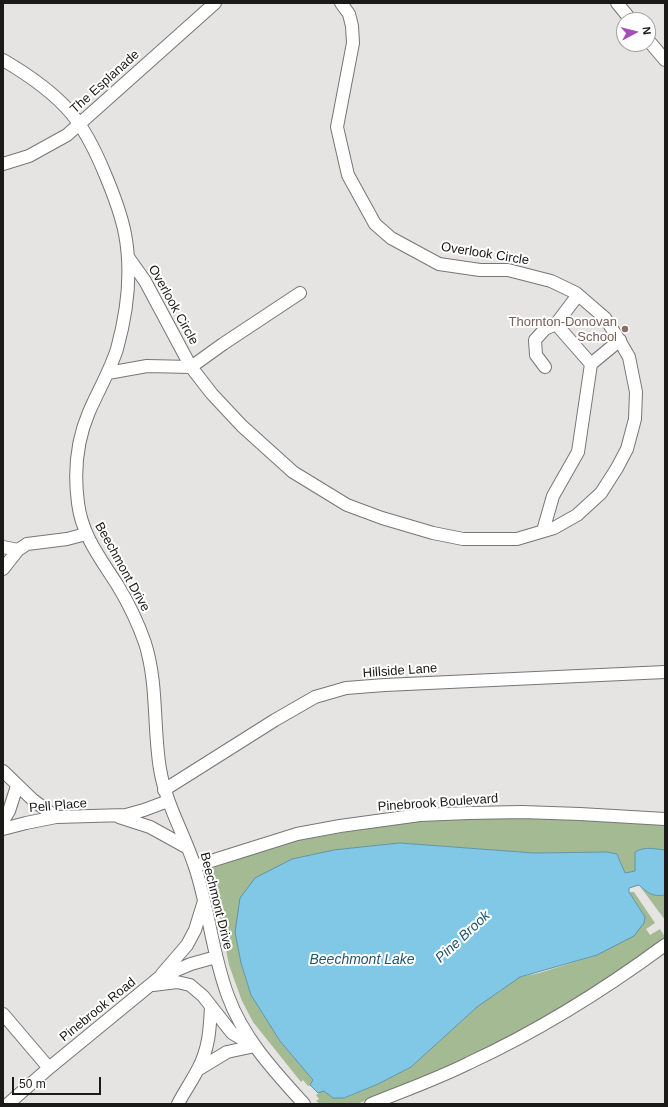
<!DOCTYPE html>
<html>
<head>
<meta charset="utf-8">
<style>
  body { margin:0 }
  #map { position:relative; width:668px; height:1107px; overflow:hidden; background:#e6e4e2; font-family:Helvetica,sans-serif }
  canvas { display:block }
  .frame { position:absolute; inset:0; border:4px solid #1a1a19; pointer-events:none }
  .north { position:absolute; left:616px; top:12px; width:40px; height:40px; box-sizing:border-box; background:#fff; border:1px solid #a3a3a3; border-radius:50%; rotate:83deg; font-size:11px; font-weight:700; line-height:16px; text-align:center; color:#1a1a19 }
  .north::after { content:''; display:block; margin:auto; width:14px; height:18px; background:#a64dba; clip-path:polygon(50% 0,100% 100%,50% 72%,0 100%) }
  .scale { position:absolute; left:12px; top:1077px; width:89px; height:18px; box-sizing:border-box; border:2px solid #1a1a19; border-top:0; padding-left:5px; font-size:12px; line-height:14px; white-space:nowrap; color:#1a1a19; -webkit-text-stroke:3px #fff; paint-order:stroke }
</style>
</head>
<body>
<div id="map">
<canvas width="668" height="1107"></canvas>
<div class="frame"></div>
<div class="north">N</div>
<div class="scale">50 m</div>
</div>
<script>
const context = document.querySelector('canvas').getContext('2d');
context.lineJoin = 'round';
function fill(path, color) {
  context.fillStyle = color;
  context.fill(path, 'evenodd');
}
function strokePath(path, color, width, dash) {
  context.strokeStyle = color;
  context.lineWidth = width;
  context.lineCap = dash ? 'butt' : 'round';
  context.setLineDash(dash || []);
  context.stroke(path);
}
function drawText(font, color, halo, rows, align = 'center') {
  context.font = font + ' Helvetica,sans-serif';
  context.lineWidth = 4;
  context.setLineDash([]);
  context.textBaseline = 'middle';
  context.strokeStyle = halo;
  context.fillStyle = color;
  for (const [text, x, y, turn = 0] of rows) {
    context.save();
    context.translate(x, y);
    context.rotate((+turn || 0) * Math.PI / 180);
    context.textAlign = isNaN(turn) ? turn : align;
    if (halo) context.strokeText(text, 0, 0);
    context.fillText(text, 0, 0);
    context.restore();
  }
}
fill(new Path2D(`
  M 566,818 L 636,824 L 665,824 L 665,850 L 647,848 L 635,852 L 635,871 L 625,873 L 617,854 L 607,852 L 534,853 L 400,843 L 334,850 L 292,859 L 241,963 L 251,995 L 280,1041 L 313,1080 L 310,1085 L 308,1086 L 303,1080 L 301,1082 L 253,1022 L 242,1001 L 229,965 L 215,893 L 209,877 L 212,873 L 211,871 L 215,867 L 288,842 L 422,819 Z
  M 639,885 C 648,893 652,897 665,895 L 665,920 Z
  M 629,892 L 634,892 L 655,923 L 646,929 L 650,935 L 660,929 L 665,937 L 623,970 L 572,1003 L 476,1055 L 357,1104 L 320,1104 L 316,1101 L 319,1099 L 316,1095 L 323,1090 L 333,1098 L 345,1098 L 378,1084 L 411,1067 L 477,1007 L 520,977 L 539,973 L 597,955 L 645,917 Z`), '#a3ba93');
const water = new Path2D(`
  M 400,843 L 534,853 L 607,852 L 617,854 L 625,873 L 635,871 L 635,852 C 645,846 655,849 665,850 L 665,895 C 652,897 648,893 639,885 L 629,888 L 629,892 L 645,917 L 644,923 L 634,936 L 597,955 L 520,977 L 477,1007 L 411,1067 L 378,1084 L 344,1098 L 333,1098 L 324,1091 L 318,1093 L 310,1085 L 313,1080 L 280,1041 L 251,995 L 241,963 L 235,932 L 240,898 L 255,878 L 292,859 L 334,850 Z`);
fill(water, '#80c8e5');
strokePath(water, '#6194a8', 1);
const minor = new Path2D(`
  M 617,3 L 631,20
  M 648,40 L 665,60
  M 3,60 C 27,74 53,92 71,113 C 86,131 96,152 105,174 C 113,193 121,213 125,234 C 132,271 127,313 117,349 C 110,371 98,391 89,412 C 77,440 74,473 78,503 C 82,536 101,559 118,586 C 129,604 138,623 145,643 C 158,684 153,727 160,769 C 166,805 184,833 195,867 C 209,909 212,954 228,996 C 243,1038 275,1072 304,1104
  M 3,164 L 29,156 L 67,135 L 215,3
  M 128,257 L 145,281 L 191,367 L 212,394 L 242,426 L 293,472 L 347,505 L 382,518 L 433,533 L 463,539 L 517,539 L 554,528 L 577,515 L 601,493 L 617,468 L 627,449 L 635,419 L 636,392 L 629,357 L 618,338 L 605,318 L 576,293 L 551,281 L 508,270 L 480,270 L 439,264 L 391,238 L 375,224 L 348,175 L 337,127 L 353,43 L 352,26 L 349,14 L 341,3
  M 556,324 L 591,364 L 620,340
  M 545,367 L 536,355 L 535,340 L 545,329 L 556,324 L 578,295
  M 108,373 L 147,366 L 191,367 L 223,344 L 300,293
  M 543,531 L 553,496 L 578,452 L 591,364
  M 3,547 L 18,550
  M 3,569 L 18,550 L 27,544 L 67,539 L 86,534
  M 3,771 L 33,800 L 56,817
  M 164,790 L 275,720 L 315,697 L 346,688 L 385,685 L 665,672
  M 119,817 L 150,827 L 188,848
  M 3,821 L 9,811 L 17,786
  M 3,829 L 26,823 L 56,817 L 126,815 L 144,810 L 168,801
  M 195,866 L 297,834 L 340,826 L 420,815 L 469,813 L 522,812 L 580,814 L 665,819
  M 162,974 L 187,945 L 195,930 L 204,901
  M 153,985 L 177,982 L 190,985 L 203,996 L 232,1033 L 254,1046
  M 3,1014 L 49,1068
  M 199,1069 L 227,1052 L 255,1046
  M 8,1104 L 49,1068 L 160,977 L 191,964 L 216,957
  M 178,1104 C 184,1092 192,1081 198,1069 C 209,1049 210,1028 211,1006
  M 371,1104 C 403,1091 437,1079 469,1063 C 538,1031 604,990 665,945`);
strokePath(minor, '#787674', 14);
strokePath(minor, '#fff', 12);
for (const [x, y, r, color] of [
  [625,329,4,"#8d6e63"]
]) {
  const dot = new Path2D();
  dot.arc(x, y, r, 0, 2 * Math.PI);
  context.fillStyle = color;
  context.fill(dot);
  strokePath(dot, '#fff', 1.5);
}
drawText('13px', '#1a1a19', '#fff', [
  ["The Esplanade",105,82,-42],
  ["Overlook Circle",485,254,9],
  ["Overlook Circle",173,305,61],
  ["Beechmont Drive",122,567,61],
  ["Hillside Lane",400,671,-4],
  ["Pinebrook Boulevard",438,803,-4],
  ["Pell Place",58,806,-5],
  ["Beechmont Drive",216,901,76],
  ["Pinebrook Road",98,1010,-39]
]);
drawText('13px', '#785e54', '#fff', [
  ["Thornton-Donovan",617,322],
  ["School",617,337]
], 'right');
drawText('italic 14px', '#1f586d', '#fff', [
  ["Pine Brook",463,937,-43],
  ["Beechmont Lake",362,960]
]);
</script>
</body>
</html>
